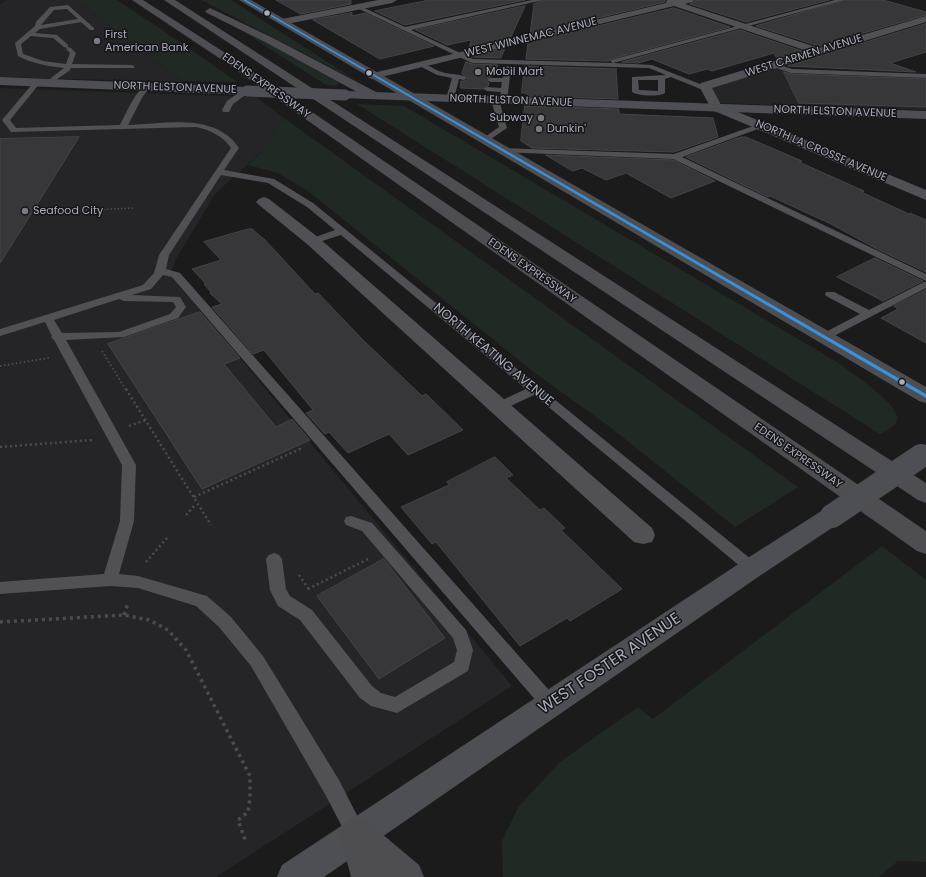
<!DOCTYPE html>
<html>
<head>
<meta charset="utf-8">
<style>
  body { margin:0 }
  canvas { display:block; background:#1b1b1c }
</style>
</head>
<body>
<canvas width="926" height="877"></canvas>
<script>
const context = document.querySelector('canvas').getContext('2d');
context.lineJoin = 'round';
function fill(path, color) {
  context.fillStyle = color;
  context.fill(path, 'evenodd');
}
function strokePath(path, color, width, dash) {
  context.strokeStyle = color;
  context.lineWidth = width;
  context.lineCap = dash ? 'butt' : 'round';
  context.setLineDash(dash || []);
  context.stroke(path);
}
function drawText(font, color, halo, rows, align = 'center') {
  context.font = font + ' Poppins,sans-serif';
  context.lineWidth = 3;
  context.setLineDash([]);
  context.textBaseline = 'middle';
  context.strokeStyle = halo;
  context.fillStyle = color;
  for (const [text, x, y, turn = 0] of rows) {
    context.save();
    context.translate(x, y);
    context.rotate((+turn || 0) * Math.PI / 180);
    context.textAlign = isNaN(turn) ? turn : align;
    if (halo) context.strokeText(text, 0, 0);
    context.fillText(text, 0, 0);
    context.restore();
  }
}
fill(new Path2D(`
  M 6,0 L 76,0 L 183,81 L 181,82 L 0,77 L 0,5 Z
  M 775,67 L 791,73 L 926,78 L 926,110 L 718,103 L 710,87 Z
  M 0,88 L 256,97 L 284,118 L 262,151 L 215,194 L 176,259 L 170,274 L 512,686 L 216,877 L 0,877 Z`), '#252528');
fill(new Path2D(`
  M 76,0 L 117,0 L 161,29 L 237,82 L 183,81 Z
  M 201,0 L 231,0 L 357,81 Z
  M 233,25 L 321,72 L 339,83 L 336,86 L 326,85 Z
  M 357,104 L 404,106 L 837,362 C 849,371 898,403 897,418 C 897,427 886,430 880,434 Z
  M 284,118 L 798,487 L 735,527 L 610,427 L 535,373 L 308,191 L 278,173 L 248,165 L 262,151 Z
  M 882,546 L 926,580 L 926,862 L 898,861 L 879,877 L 503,877 L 502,841 L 519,806 L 560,762 L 638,707 L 653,719 Z`), '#202923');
const building = new Path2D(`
  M 276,0 L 351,0 L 351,4 L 301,14 Z
  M 430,0 L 525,0 L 405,25 L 375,11 Z
  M 544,0 L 665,0 L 665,2 L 530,34 L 534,4 Z
  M 696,0 L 829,0 L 746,22 L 690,4 Z
  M 845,0 L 883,0 L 926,12 L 926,15 L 819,46 L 756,26 Z
  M 525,6 L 510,39 L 469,49 L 471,40 L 447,45 L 416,30 Z
  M 674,8 L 730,27 L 611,59 L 609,61 L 526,59 L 528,43 Z
  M 352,13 L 352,16 L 365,13 L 434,46 L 380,59 L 313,20 Z
  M 926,24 L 926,52 L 890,63 L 916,72 L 788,66 Z
  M 740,30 L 802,51 L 777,59 L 774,53 L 712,71 L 707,69 L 689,74 L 652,59 L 638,63 L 622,62 Z
  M 505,48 L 501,58 L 472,57 Z
  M 466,62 L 472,64 L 498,65 L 492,76 L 486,80 L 489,83 L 488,86 L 482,89 L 460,88 L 461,81 L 465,81 L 468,78 L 462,74 Z
  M 525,66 L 617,69 L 616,69 L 618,99 L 527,96 L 527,93 L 522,93 Z
  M 784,72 L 791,74 L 926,79 L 926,107 L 799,103 Z
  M 525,106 L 619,109 L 619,114 L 713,118 L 718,137 L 674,152 L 532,148 L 521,141 Z
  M 79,137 L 33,211 L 0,263 L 0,139 Z
  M 741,137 L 746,137 L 802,161 L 799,162 L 864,191 L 861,192 L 909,214 L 910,213 L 926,220 L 926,272 L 879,250 L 829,223 L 770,196 L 768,197 L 686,157 Z
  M 546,155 L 673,160 L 715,181 L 671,198 L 626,173 L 606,180 L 582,168 L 573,171 Z
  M 248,229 L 252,229 L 265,240 L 315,294 L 318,293 L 364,341 L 422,396 L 426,394 L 463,430 L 408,455 L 389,434 L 348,453 L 329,432 L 325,434 L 306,413 L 313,410 L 264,350 L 253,354 L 212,307 L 222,304 L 210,293 L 211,292 L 204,284 L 206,284 L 192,269 L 221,260 L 204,242 Z
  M 875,258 L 923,281 L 883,301 L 837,277 Z
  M 926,290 L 926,343 L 881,318 L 898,309 L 894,306 Z
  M 200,312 L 240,358 L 224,364 L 276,427 L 292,419 L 310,440 L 202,489 L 108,344 Z
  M 495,457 L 513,475 L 506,478 L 540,510 L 544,508 L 565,528 L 561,530 L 622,589 L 570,621 L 567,618 L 520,646 L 436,542 L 432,544 L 401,507 L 449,485 L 447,482 Z
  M 384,559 L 445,638 L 379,679 L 317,596 Z`);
fill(building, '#37373a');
strokePath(building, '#444448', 1);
strokePath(new Path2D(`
  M 44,212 L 135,208`), '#4c4c50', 1.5, [1.5, 2]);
strokePath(new Path2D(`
  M 102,351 L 126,390
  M 0,366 L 49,358`), '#4c4c50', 2, [1.5, 2.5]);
strokePath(new Path2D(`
  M 126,389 L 211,525
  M 129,426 L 146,420
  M 0,447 L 93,440
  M 194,497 L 300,449 L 298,447
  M 186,515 L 196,504
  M 146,562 L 167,538
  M 299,575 L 310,591
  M 308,589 L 368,559`), '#4c4c50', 2.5, [2, 3]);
strokePath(new Path2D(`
  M 124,615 L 128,603
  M 0,622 L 124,615 L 149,620 L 168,630 L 186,650 L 250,776 L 250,798 L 248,812 L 238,820 L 246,842`), '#4c4c50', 3.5, [3, 4]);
fill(new Path2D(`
  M 532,0 L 543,0 L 411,30 L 473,59 L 613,63 L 610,61 L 611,60 L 835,0 L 844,0 L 613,63 L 652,65 L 710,88 L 706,90 L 703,90 L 671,77 L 665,79 L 665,93 C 659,97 638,96 632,92 L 632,77 L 666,75 L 649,68 L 472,63 L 355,7 L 360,6 L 405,27 ZM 638,80 L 658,80 L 658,91 L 639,90 Z
  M 68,5 L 94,28 L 94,30 L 90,30 L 81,22 L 40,29 L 35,33 L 57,35 L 68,45 L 68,47 L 71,48 L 76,53 L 72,64 L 132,65 L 134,66 L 134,68 L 71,68 L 69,71 L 50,84 L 46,84 L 46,82 L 64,68 C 48,66 33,64 18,56 L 15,43 L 35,26 L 36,22 L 50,7 ZM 67,9 L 78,19 L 41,25 L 54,10 ZM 31,36 L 53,38 L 64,47 L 67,48 L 66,49 L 70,53 L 66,64 L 43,61 L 23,54 L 21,44 Z
  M 418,63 C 426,62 434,70 442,72 C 450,75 461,73 467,78 L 464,80 L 459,79 L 454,99 L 450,101 L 447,101 L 446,99 L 452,78 L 437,75 L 418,65 Z
  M 773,63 L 792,69 L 926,74 L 926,78 L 791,73 L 771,66 L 770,65 Z
  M 508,66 L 511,68 L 507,101 L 503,103 L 499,101 L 501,92 L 487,91 L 483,89 L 487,87 L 501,88 L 502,82 L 490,82 L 487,80 L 490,78 L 503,78 L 505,68 Z
  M 36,81 L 40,83 L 10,120 L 16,128 L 120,125 C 126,114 136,89 147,85 L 151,87 L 143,96 L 128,125 C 165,124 215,112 239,148 L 224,170 L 274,179 L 313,203 L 757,564 L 760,568 L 757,572 L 752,574 L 747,572 L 534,395 L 504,409 L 496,409 L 494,406 L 496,403 L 526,389 L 341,235 L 316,243 L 310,243 L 308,241 L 310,239 L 335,230 L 307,207 L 268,183 L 221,175 L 169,255 L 166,269 L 180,273 L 556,698 L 559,704 L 556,710 L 550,712 L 544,710 L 172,277 L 163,275 L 151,289 L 132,295 L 180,297 L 186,307 L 178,318 L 124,337 L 66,340 L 136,465 L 134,521 L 119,574 L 138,576 L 207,596 L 231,617 L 263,656 L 339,780 L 367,835 L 364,842 L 357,845 L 350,842 L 325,794 L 251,666 L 219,627 L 196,606 L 138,588 L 110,586 L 0,594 L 0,582 L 104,574 L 120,521 L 122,465 L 54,340 L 51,337 L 52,336 L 45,322 L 0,336 L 0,329 L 143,285 L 154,273 L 159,255 L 231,148 C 223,136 210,130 196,127 L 11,132 L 2,120 L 34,82 ZM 119,299 L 124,301 L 173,302 L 176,307 L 170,314 L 119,332 L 62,333 L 54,320 Z
  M 244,89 L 250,89 L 251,91 L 233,104 L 229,112 L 223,112 L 222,110 L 227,101 Z
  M 492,98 L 498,98 L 499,100 L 507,128 L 485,143 L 482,143 L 482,139 L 499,127 L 491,100 Z
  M 759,124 L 762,124 L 766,126 L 682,157 L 926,274 L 926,281 L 673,159 L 500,152 L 496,150 L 500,148 L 674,154 Z
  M 924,282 L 926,282 L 926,288 L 828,339 L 820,339 L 818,337 L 820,335 L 860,314 L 826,296 L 825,294 L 826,292 L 834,292 L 869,310 Z
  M 351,516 L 372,523 L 466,630 L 473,650 L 468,671 L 397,713 L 371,706 L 360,698 L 300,620 L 278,606 L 270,590 L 266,559 L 269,555 L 274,553 L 279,555 L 282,559 L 286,589 L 290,596 L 312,610 L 372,686 L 381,693 L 395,697 L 454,662 L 457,650 L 453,638 L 362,531 L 346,525 L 344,521 L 346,517 Z`), '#515155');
fill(new Path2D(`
  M 378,0 L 397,0 L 392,3 L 282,25 L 277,22 L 282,19 Z
  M 667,0 L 694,0 L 692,2 L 685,4 L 819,48 L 926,16 L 926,22 L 712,88 L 721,105 L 926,190 L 926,200 L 712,110 L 699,86 L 701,83 L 807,51 L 674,6 L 373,79 L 369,78 L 367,76 L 369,74 L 373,73 L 666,3 Z
  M 264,197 L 269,199 L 319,238 L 652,528 L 655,535 L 652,542 L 643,544 L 634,542 L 307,244 L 259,205 L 256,202 L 259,199 Z`), '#515155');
fill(new Path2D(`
  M 0,77 L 247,87 L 251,88 L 253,91 L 251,94 L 247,95 L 0,85 Z
  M 345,91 L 926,111 L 926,119 L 341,98 L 339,95 L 341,92 Z
  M 832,507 L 841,510 L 844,516 L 841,522 L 761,575 L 324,877 L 277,877 L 282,865 L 743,561 L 823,510 Z`), '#4e4f54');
fill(new Path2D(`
  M 239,0 L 251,0 L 926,387 L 926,403 L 919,401 Z`), '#4c4e52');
fill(new Path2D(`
  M 132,0 L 143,0 L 230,56 L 926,531 L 926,554 L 917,551 L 222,60 Z
  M 164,0 L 175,0 L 926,483 L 926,503 L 918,500 Z
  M 210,8 L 273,38 L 378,93 L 380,96 L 378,99 L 370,99 L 265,42 L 207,13 L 205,11 Z
  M 357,818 L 369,823 L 419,865 L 424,877 L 351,877 L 340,835 L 345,823 Z`), '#4d4d52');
strokePath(new Path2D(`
  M 247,91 L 345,95`), '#4e4f54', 11);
strokePath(new Path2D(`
  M 832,516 L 921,456`), '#4e4f54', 24);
fill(new Path2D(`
  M 243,0 L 246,0 L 926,394 L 926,398 Z`), '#3a90db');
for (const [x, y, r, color] of [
  [267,13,3.5,"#abaebd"],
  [97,41,4,"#797b85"],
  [478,72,4,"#797b85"],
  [369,73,3.5,"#abaebd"],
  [541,118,4,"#797b85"],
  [539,129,4,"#797b85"],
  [25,211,4,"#797b85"],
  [902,382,3.5,"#abaebd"]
]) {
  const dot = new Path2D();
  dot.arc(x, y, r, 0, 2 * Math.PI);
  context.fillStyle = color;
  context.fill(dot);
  strokePath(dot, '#151518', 1.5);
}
drawText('11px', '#abaebd', '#151518', [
  ["First",105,35],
  ["American Bank",105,48],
  ["Mobil Mart",486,72],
  ["Subway",533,118,"right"],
  ["Dunkin'",547,129],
  ["Seafood City",33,211]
], 'left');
drawText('11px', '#abaebd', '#151518', [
  ["WEST WINNEMAC AVENUE",531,38,-14],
  ["WEST CARMEN AVENUE",804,56,-17],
  ["EDENS EXPRESSWAY",266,86,35],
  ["NORTH ELSTON AVENUE",175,88,2],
  ["NORTH ELSTON AVENUE",511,101,2],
  ["NORTH ELSTON AVENUE",835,112,2],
  ["NORTH LA CROSSE AVENUE",821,151,23],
  ["EDENS EXPRESSWAY",532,271,35],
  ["EDENS EXPRESSWAY",798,456,35]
]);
drawText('13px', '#abaebd', '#151518', [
  ["NORTH KEATING AVENUE",493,355,40]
]);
drawText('16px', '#abaebd', '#151518', [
  ["WEST FOSTER AVENUE",610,664,-34]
]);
</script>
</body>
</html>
